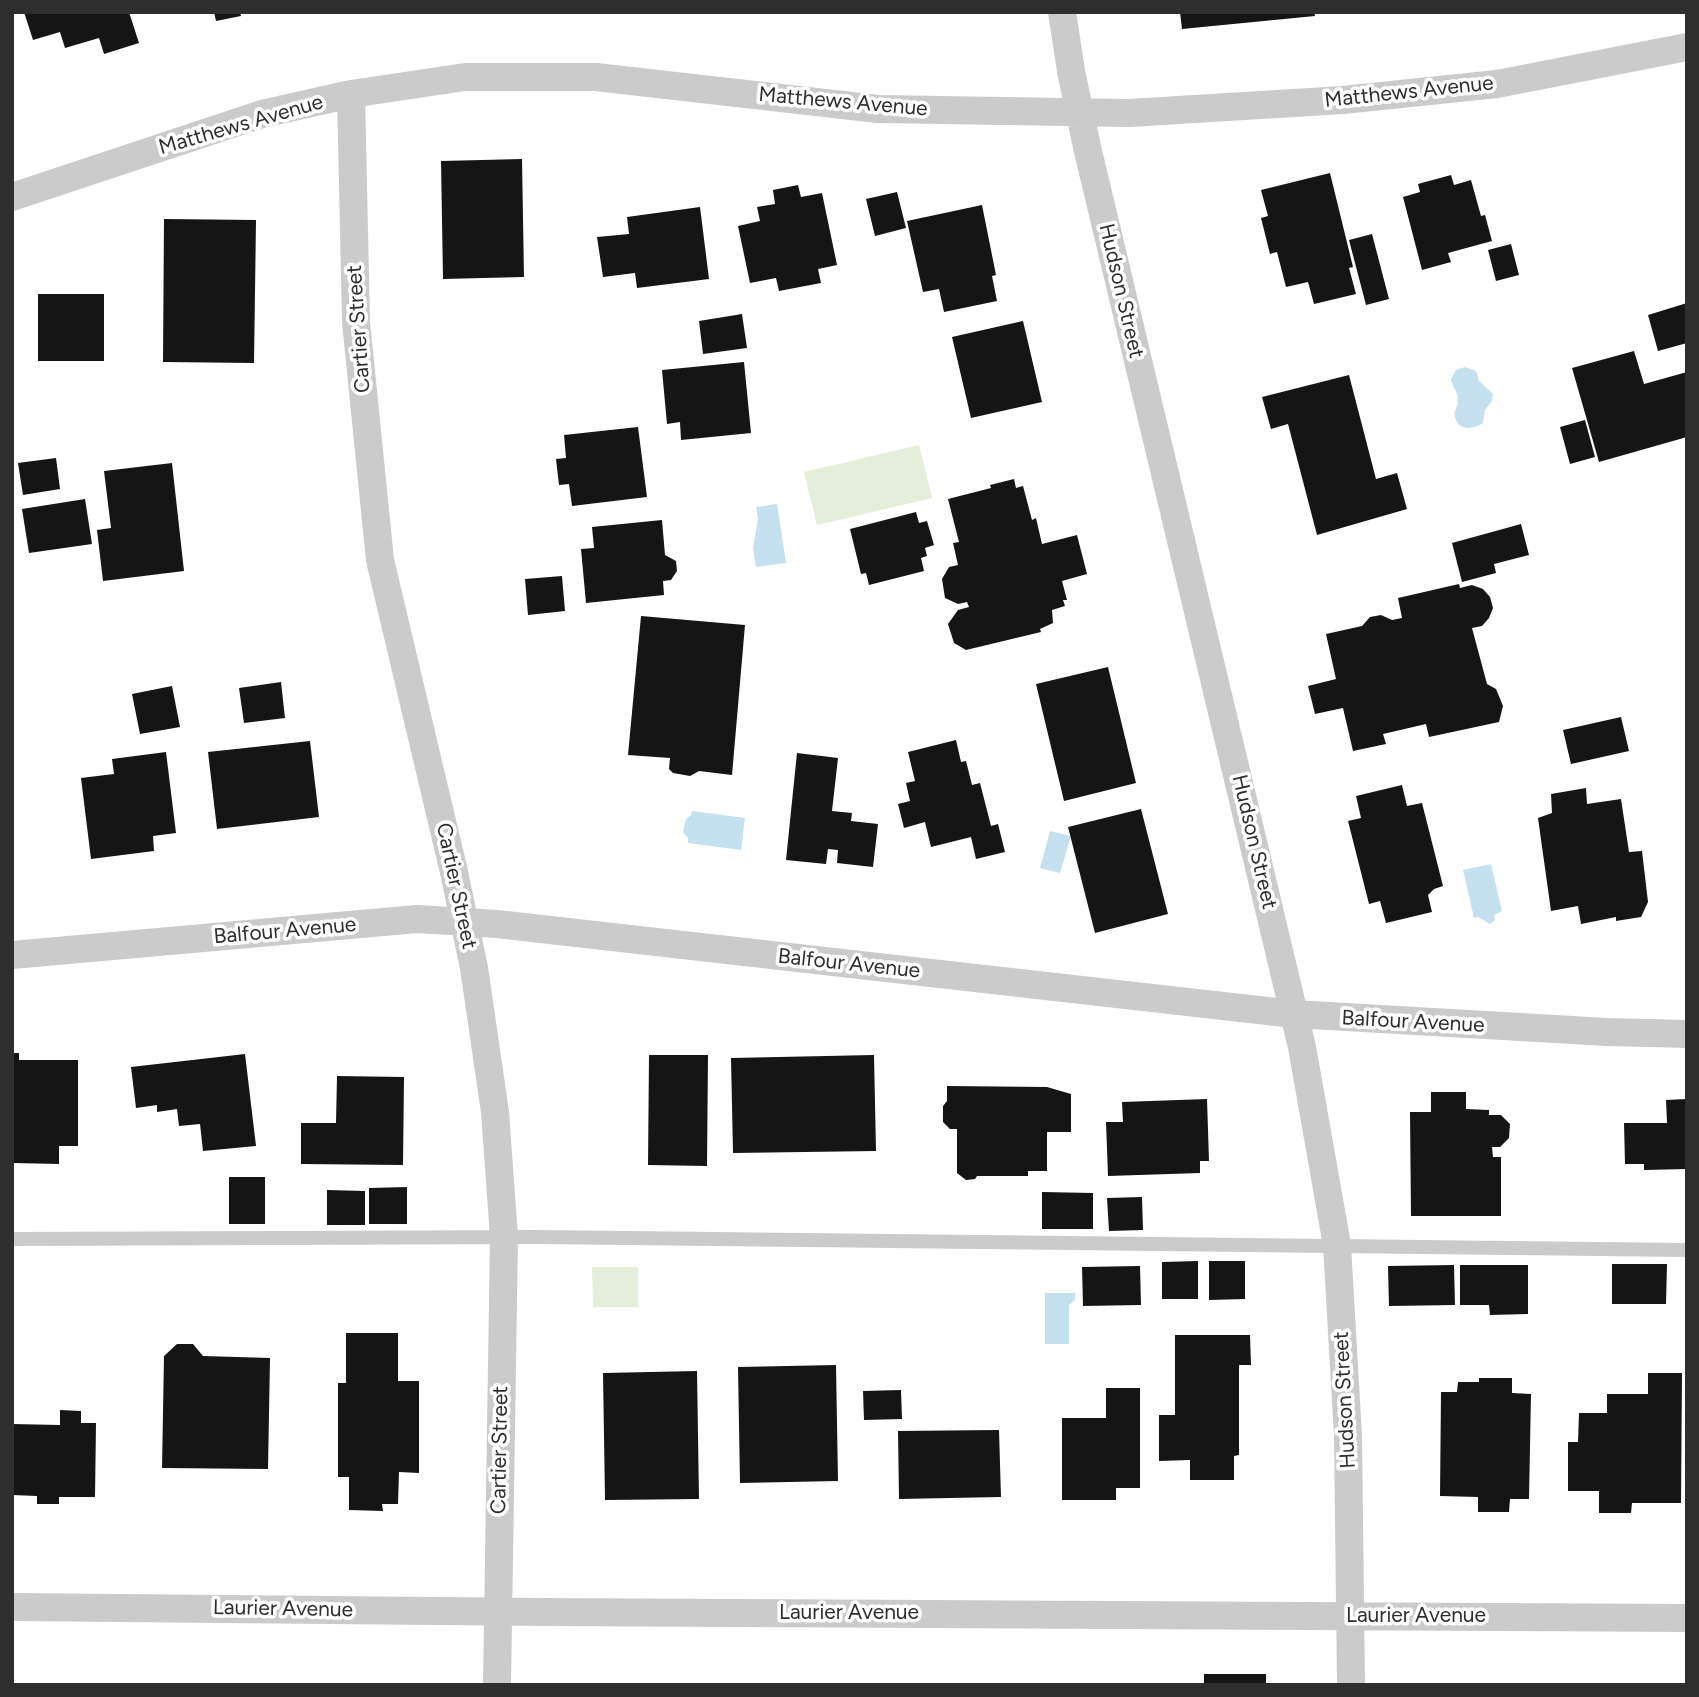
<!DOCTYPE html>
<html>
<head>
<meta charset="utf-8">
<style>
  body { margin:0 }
  #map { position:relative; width:1699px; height:1697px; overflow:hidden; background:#fff; font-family:Figtree,sans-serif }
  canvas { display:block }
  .frame { position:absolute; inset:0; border:14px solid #2e2e2e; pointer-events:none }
</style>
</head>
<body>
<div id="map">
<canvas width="1699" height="1697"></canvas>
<div class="frame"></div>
</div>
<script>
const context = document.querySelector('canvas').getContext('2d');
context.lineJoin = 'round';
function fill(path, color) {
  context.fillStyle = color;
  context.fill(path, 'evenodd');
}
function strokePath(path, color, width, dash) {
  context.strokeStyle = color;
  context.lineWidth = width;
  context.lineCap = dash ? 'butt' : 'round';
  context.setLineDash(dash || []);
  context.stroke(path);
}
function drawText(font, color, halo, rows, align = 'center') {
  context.font = font + ' Figtree,sans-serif';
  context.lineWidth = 7;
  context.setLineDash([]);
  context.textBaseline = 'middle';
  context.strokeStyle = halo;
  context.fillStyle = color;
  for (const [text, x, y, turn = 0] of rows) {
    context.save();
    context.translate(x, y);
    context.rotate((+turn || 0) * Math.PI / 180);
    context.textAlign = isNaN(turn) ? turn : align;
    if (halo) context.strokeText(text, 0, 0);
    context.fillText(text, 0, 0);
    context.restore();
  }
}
fill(new Path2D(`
  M 919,445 L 932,498 L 817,525 L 804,472 Z
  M 592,1267 L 638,1267 L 638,1307 L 593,1307 Z`), '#e5eddb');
fill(new Path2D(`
  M 1465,367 L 1476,371 L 1479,381 L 1493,394 L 1492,401 L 1485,410 L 1483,423 C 1474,429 1458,432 1455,417 C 1453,411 1458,407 1458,401 C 1459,394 1452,386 1451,379 L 1456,370 Z
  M 777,504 L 786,563 L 756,567 L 753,548 L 758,519 L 756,507 Z
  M 692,811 L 745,818 L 741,850 L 688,843 L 688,838 L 683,832 L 686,819 L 691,815 Z
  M 1050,831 L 1071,836 L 1060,873 L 1040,868 Z
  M 1491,864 L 1502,911 L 1494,915 L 1495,920 L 1490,924 L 1478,917 L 1474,918 L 1463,870 Z
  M 1045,1293 L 1075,1293 L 1075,1300 L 1069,1305 L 1069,1344 L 1045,1344 Z`), '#c5e0ef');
fill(new Path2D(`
  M 24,12 L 129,12 L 139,43 L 104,54 L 99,38 L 65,48 L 60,32 L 33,40 Z
  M 214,12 L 240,12 L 241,16 L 216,21 Z
  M 1180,12 L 1314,12 L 1315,16 L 1182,29 Z
  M 522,159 L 524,277 L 443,279 L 441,161 Z
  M 1330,173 L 1353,267 L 1349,268 L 1356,294 L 1314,304 L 1308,282 L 1286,287 L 1277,252 L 1270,254 L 1261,218 L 1268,216 L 1261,190 Z
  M 1451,175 L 1454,185 L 1471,180 L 1481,216 L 1485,215 L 1492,241 L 1448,253 L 1451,262 L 1422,270 L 1403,197 L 1420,192 L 1418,184 Z
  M 798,185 L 801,197 L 822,193 L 837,265 L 818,269 L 821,283 L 779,291 L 776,278 L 750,283 L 738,226 L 760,221 L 757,207 L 775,204 L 773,190 Z
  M 897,192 L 906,228 L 875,236 L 866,199 Z
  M 982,205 L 996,275 L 992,276 L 997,301 L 944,312 L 939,289 L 923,292 L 907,221 Z
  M 700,207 L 709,279 L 637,288 L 635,273 L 603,277 L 597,237 L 629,234 L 627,217 Z
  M 164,219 L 256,220 L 254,363 L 163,362 Z
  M 1372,234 L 1389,299 L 1366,305 L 1349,240 Z
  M 1511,244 L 1519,275 L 1496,281 L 1488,250 Z
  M 38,294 L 104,294 L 104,361 L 38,361 Z
  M 1687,303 L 1687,343 L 1658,351 L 1648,315 Z
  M 742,314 L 747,348 L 703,354 L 699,321 Z
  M 1023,321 L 1042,402 L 971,418 L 952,337 Z
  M 1634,351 L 1644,384 L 1687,372 L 1687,437 L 1599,462 L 1572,368 Z
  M 744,362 L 751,433 L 681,440 L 680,422 L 667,424 L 662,370 Z
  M 1349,375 L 1376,479 L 1397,473 L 1407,509 L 1317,535 L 1288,424 L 1271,429 L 1262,397 Z
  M 1585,420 L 1595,457 L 1570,464 L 1560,427 Z
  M 638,427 L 647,497 L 572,506 L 569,484 L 559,485 L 556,459 L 566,458 L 564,435 Z
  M 56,458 L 60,489 L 23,495 L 18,463 Z
  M 172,463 L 184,571 L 103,581 L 97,530 L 111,528 L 104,471 Z
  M 1014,479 L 1016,488 L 1023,486 L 1032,520 L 1036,518 L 1042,544 L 1077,535 L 1087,574 L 1062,581 L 1067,600 L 1063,600 L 1065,606 L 1052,610 L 1053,623 L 1040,629 L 1041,632 L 966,650 L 954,643 L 948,624 L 958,610 L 969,607 L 967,602 L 958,604 L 945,598 L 942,579 L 949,567 L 958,565 L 953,543 L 959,542 L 948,499 L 991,488 L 990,485 Z
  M 85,499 L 92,544 L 29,553 L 22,509 Z
  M 916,512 L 919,523 L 927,521 L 934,545 L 925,548 L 927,556 L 921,558 L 924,571 L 869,585 L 866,573 L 861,574 L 850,529 Z
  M 662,520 L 665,555 L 676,561 L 677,571 L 671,580 L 663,581 L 664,595 L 586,603 L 581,549 L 594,548 L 592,527 Z
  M 1521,524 L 1529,555 L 1494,564 L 1496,573 L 1462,582 L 1452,543 Z
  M 562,576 L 565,611 L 528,615 L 525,579 Z
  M 1459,584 L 1460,588 L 1472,585 L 1483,589 L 1490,597 L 1493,608 L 1489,618 L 1482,626 L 1472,628 L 1487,684 L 1496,689 L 1503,706 L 1499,722 L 1429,737 L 1426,724 L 1383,734 L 1386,744 L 1353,751 L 1343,708 L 1315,714 L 1308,686 L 1336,679 L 1326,634 L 1362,626 L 1370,617 L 1381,615 L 1392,620 L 1402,618 L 1398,598 Z
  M 641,616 L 745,625 L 732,775 L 699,771 L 690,776 L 673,773 L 669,769 L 670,758 L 628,755 Z
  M 1108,667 L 1136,783 L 1064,801 L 1036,684 Z
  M 281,682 L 285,718 L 244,723 L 239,688 Z
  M 172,686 L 180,727 L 140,734 L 132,694 Z
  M 1621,717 L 1629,751 L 1571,764 L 1563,730 Z
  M 956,740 L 961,762 L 966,761 L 972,785 L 980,783 L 991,826 L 998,824 L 1005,852 L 976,859 L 971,837 L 931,847 L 925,822 L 904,828 L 898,804 L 910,801 L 906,783 L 915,781 L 908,752 Z
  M 310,741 L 319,817 L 217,829 L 208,752 Z
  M 166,752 L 176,833 L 153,836 L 154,851 L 91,859 L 81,778 L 114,774 L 112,759 Z
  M 797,753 L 838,758 L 832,811 L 852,813 L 851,821 L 878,824 L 873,867 L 837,863 L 838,850 L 828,849 L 826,864 L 786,860 Z
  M 1402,785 L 1407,806 L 1422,803 L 1443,886 L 1434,889 L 1428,895 L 1432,912 L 1386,923 L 1380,901 L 1369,904 L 1348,821 L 1361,818 L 1356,796 Z
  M 1586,788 L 1587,804 L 1621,799 L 1629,852 L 1642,851 L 1648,902 L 1641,917 L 1616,921 L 1616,917 L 1581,924 L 1578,906 L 1551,911 L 1538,818 L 1552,813 L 1551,794 Z
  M 1141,809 L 1168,914 L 1095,933 L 1068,827 Z
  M 12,1053 L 19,1053 L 19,1060 L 78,1060 L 78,1146 L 59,1146 L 59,1164 L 12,1163 Z
  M 245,1054 L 256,1146 L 203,1151 L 200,1124 L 179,1126 L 177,1109 L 157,1112 L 157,1105 L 136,1108 L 131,1067 Z
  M 649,1055 L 708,1055 L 707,1166 L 648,1165 Z
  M 874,1055 L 876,1151 L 733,1153 L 731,1058 Z
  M 337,1076 L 404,1077 L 403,1165 L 301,1164 L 301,1123 L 336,1123 Z
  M 947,1086 L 1047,1087 L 1071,1094 L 1071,1132 L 1047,1132 L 1047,1171 L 1028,1171 L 1028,1176 L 977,1176 L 975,1179 L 966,1180 L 957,1173 L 957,1129 L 950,1129 L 943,1122 L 943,1106 L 947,1101 Z
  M 1431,1092 L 1466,1092 L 1466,1109 L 1489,1110 L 1489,1115 L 1501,1115 L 1510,1124 L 1509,1138 L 1500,1147 L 1492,1147 L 1493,1157 L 1501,1157 L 1501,1216 L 1411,1216 L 1410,1112 L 1431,1112 Z
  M 1207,1099 L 1209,1161 L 1200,1161 L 1200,1173 L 1108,1176 L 1106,1122 L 1123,1122 L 1122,1102 Z
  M 1687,1099 L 1687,1169 L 1644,1170 L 1644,1164 L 1625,1164 L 1624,1123 L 1667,1123 L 1666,1100 Z
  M 229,1177 L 265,1177 L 265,1224 L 229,1224 Z
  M 407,1187 L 407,1224 L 369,1224 L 369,1188 Z
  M 327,1190 L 365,1191 L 365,1225 L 327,1225 Z
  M 1042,1192 L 1093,1193 L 1093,1229 L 1042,1229 Z
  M 1142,1197 L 1143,1230 L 1109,1231 L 1107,1198 Z
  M 1198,1261 L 1198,1299 L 1162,1299 L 1162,1262 Z
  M 1209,1261 L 1245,1261 L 1245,1299 L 1209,1300 Z
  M 1612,1264 L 1667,1264 L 1666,1304 L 1612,1304 Z
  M 1454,1265 L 1455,1305 L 1389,1306 L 1388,1266 Z
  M 1460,1265 L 1528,1265 L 1528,1314 L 1490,1315 L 1489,1305 L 1460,1305 Z
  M 1140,1266 L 1141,1305 L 1083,1306 L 1082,1267 Z
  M 346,1333 L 398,1333 L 398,1381 L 419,1381 L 419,1473 L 399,1472 L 398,1504 L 382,1504 L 383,1511 L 349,1510 L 349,1477 L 338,1477 L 338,1383 L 346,1383 Z
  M 1175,1335 L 1250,1335 L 1251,1365 L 1239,1365 L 1239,1455 L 1234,1456 L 1234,1480 L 1190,1480 L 1190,1460 L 1159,1461 L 1159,1415 L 1175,1415 Z
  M 177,1344 L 193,1344 L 203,1356 L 270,1358 L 268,1469 L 162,1468 L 164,1356 Z
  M 836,1365 L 838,1481 L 740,1483 L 738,1367 Z
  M 697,1371 L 699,1499 L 605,1500 L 603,1373 Z
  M 1648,1373 L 1682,1373 L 1681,1503 L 1632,1503 L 1631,1513 L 1599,1513 L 1599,1491 L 1568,1491 L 1568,1442 L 1578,1442 L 1579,1413 L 1607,1413 L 1607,1394 L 1648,1394 Z
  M 1479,1378 L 1512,1378 L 1512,1393 L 1531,1394 L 1529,1499 L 1510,1499 L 1509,1512 L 1478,1512 L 1478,1497 L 1440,1496 L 1441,1392 L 1457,1392 L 1458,1382 L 1479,1382 Z
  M 1106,1388 L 1140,1388 L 1140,1488 L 1116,1488 L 1116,1500 L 1062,1500 L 1062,1418 L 1106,1418 Z
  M 901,1390 L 902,1419 L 864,1420 L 863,1391 Z
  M 60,1410 L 81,1411 L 81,1423 L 96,1423 L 95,1497 L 59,1497 L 59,1504 L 37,1504 L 37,1496 L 12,1495 L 12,1424 L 60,1425 Z
  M 999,1430 L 1001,1497 L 899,1499 L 898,1431 Z
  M 1204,1674 L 1266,1674 L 1266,1685 L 1204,1685 Z`), '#151515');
strokePath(new Path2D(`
  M 12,1239 L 538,1237 L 1687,1250`), '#cbcbcb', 14);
strokePath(new Path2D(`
  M 1062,12 L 1071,71 L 1087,147 L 1302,1047 L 1337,1245 L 1348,1436 L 1351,1685
  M 351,94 L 356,322 L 380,560 L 454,872 L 474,968 L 495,1112 L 504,1237 L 497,1685
  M 12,197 L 262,114 L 351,94 L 465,77 L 596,77 L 878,109 L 1129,113 L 1343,100 L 1497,84 L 1687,47
  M 12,955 L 417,919 L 497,924 L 1294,1014 L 1607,1032 L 1687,1034
  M 12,1607 L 544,1612 L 1687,1618`), '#cbcbcb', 28);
drawText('21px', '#2e2e2e', '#fff', [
  ["Matthews Avenue",1409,92,-6],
  ["Matthews Avenue",843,102,5],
  ["Matthews Avenue",241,125,-16],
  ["Hudson Street",1121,291,77],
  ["Cartier Street",359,329,-94],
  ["Hudson Street",1254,842,77],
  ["Cartier Street",456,886,78],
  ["Balfour Avenue",285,931,-5],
  ["Balfour Avenue",849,964,6],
  ["Balfour Avenue",1413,1022,3],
  ["Hudson Street",1345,1400,-93],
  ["Cartier Street",500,1450,-89],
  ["Laurier Avenue",283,1609,1],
  ["Laurier Avenue",849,1613],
  ["Laurier Avenue",1416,1616]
]);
</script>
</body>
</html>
